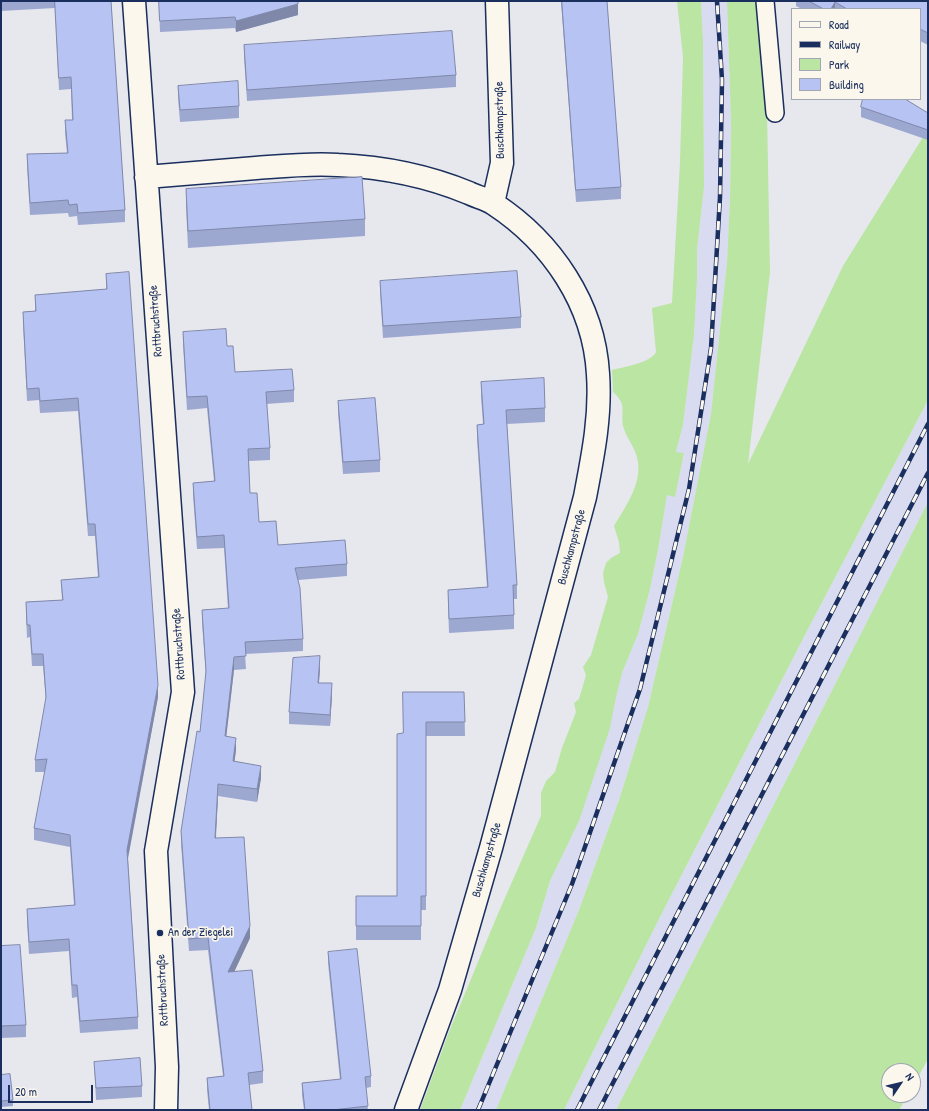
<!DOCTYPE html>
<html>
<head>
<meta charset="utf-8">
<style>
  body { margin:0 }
  #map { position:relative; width:929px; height:1111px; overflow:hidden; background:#e7e7ee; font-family:"Patrick Hand",sans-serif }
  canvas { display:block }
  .frame { position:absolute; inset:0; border:2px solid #1b2f5e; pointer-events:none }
  .legend { position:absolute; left:791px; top:8px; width:130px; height:92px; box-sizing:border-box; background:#fbf7ec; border:1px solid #a1a7b3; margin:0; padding:5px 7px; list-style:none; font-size:12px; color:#1b2f5e }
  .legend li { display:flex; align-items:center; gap:8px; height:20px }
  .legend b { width:20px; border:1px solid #a1a7b3 }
  .north { position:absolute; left:881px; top:1063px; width:40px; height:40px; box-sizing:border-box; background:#fbf7ec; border:1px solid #a1a7b3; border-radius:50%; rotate:55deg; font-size:11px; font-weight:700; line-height:16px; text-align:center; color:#1b2f5e }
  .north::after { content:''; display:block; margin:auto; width:14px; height:18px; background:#1b2f5e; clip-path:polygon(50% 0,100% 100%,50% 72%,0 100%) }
  .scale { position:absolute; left:8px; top:1085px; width:85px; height:18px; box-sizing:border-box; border:2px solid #1b2f5e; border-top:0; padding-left:5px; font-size:12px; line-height:14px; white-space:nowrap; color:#1b2f5e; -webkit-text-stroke:3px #fbf7ec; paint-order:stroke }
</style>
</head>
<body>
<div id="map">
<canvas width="929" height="1111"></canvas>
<div class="frame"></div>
<ul class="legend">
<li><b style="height:5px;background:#fbf7ec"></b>Road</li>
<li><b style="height:5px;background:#1b2f5e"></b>Railway</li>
<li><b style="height:11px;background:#bae5a2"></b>Park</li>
<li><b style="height:11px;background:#b7c3f3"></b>Building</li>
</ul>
<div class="north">N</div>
<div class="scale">20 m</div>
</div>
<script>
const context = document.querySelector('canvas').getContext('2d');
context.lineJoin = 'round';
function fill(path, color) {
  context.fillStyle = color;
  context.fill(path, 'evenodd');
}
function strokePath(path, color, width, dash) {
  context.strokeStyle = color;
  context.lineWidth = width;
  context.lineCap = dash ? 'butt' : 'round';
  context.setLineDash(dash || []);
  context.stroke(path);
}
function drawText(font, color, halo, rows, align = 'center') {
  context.font = font + ' "Patrick Hand",sans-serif';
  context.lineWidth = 3.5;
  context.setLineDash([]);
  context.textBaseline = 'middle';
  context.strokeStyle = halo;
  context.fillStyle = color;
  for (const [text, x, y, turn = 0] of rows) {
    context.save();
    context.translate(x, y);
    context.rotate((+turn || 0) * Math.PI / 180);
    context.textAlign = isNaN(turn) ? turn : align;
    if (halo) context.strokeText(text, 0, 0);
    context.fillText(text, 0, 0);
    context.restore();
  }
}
fill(new Path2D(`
  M 701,1 L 727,1 L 731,122 L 730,199 L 727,262 L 711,414 L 683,557 L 648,707 L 620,797 L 579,910 L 496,1110 L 460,1110 L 536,928 L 550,881 L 579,821 L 622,673 L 638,634 L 650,589 L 658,550 L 667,495 L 675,496 L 684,454 L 676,453 L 683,425 L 694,335 L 697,279 L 697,250 L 704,187 L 703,40 Z
  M 928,400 L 928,502 L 745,861 L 616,1110 L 564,1110 L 660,917 L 807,631 Z`), '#d9dcf0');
fill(new Path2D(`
  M 677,1 L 701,1 L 703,40 L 704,187 L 697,250 L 697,279 L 694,335 L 683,425 L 676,452 L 684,453 L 675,497 L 667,495 L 658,550 L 650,589 L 638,634 L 622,673 L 616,697 L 610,728 L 579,821 L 550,881 L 536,928 L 460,1110 L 420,1110 L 449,1032 L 497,916 L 541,816 L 541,793 L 546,781 L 555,772 L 562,748 L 576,712 L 574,703 L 579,699 L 586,675 L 583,667 L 591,655 L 608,597 L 604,582 L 603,573 L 606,563 L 611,558 L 620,553 L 619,542 L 614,526 C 627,504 645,480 636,454 C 633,445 627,438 624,429 C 619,412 629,406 613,392 L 612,370 C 623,367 651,363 656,352 L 652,308 L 672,303 L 680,163 L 683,57 Z
  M 727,1 L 757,1 L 767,113 L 770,272 L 748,464 L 843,266 L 928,129 L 928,400 L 807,631 L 660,917 L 564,1110 L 496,1110 L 579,910 L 620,797 L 648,707 L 683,557 L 711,414 L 727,262 L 730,199 L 731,122 Z
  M 928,502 L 928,1059 L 913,1086 L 913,1071 L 889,1071 L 889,1095 L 908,1095 L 899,1110 L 616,1110 L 745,861 Z`), '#bae5a2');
const service = new Path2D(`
  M 765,1 L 775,113`);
const minor = new Path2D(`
  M 134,1 L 183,692 L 156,851 L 167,1067 L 166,1110
  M 146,177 C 183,174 219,171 256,168 C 283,166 311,163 338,165 C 383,167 428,176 469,193 C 477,197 487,199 494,204 C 552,242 594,304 598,374 C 601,416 593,455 585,497 L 491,848 L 450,990 L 406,1110
  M 493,203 L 502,163 L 497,1`);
strokePath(service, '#1b2f5e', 20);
strokePath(minor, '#1b2f5e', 25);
strokePath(service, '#fbf7ec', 17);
strokePath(minor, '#fbf7ec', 22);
const rail = new Path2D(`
  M 478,1110 L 572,884 L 640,689 L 689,489 L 711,348 L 720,197 L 722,80 L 717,1
  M 577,1110 L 928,424
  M 599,1110 L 928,473`);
strokePath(rail, '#1b2f5e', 4.5);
strokePath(rail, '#fbf7ec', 3, [9]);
fill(new Path2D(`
  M 1,1 L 111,1 L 125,210 L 125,222 L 78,225 L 77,216 L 69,217 L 68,213 L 30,215 L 27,166 L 27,154 L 67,153 L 65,133 L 65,120 L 72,120 L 71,89 L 59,90 L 55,8 L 1,11 Z
  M 159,1 L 298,1 L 298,15 L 236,32 L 235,28 L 160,32 Z
  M 561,1 L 607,1 L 621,187 L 621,199 L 576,202 Z
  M 796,1 L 928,1 L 928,45 L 920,41 L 920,9 L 802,9 L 796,6 Z
  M 244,45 L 456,75 L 456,87 L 247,101 L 244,57 Z
  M 178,86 L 239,106 L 239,118 L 180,122 L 178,97 Z
  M 861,107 L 928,113 L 928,140 L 861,117 Z
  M 186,189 L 365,219 L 365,236 L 188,248 L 186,206 Z
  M 106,274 L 158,697 L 128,859 L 138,1017 L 138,1029 L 80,1033 L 77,997 L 72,998 L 69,951 L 29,954 L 27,921 L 27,909 L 74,905 L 70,847 L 34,840 L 34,828 L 45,772 L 35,772 L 35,760 L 46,701 L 43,666 L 32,666 L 30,637 L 27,638 L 26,615 L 26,602 L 62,600 L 61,580 L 98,577 L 95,536 L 88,536 L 78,411 L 40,413 L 39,400 L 27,401 L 23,324 L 23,312 L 35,311 L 35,295 L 106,289 Z
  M 380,281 L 521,317 L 521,328 L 383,338 L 380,292 Z
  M 183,332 L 227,346 L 235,372 L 294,390 L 294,402 L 266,404 L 270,448 L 270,460 L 249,461 L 250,493 L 259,522 L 278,545 L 347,564 L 347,576 L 298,580 L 303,639 L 303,651 L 245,654 L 246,669 L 234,670 L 226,736 L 236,750 L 234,762 L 261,778 L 257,802 L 218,796 L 216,838 L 250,938 L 234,972 L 263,1071 L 263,1083 L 249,1085 L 252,1110 L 209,1110 L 207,1090 L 207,1078 L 223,1076 L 208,950 L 189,951 L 181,844 L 181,831 L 200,732 L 206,676 L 202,623 L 202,610 L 228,609 L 224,548 L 197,549 L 193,495 L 193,483 L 214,481 L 207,408 L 187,410 L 183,344 Z
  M 481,382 L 545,408 L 545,422 L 507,424 L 517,585 L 517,599 L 514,599 L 514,629 L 449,633 L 448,603 L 448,590 L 487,587 L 477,439 L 477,425 L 483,424 L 481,396 Z
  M 338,401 L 380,460 L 380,472 L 343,474 L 338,413 Z
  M 320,668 L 319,683 L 332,695 L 330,726 L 289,724 L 289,712 Z
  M 464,692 L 465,736 L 426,736 L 426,910 L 421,910 L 421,940 L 356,940 L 356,896 L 397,896 L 403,733 Z
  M 1,946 L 26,1025 L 26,1037 L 1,1038 Z
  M 328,952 L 371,1076 L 371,1087 L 366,1088 L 368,1110 L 304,1110 L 302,1095 L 302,1083 L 340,1080 L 328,963 Z
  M 94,1062 L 142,1086 L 142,1097 L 96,1100 Z
  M 1,1075 L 13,1100 L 13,1106 L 1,1107 Z`), '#9da8d1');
fill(new Path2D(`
  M 835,2 L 835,9 L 831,9 Z
  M 298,4 L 298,15 L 236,32 L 236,21 Z
  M 320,656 L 320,668 L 318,694 L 318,683 Z
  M 234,657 L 234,670 L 225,748 L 225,736 Z
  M 332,683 L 332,695 L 330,726 L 330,715 Z
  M 158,685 L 158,697 L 127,862 L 127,850 Z
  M 236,738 L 236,750 L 233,774 L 233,761 Z
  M 261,766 L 261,778 L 257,802 L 257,789 Z
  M 218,784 L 218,796 L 215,850 L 215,838 Z
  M 250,926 L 250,938 L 228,985 L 228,972 Z`), '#8088aa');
const building = new Path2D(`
  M 55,1 L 111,1 L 125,210 L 78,213 L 77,204 L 69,205 L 68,200 L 30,203 L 27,154 L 68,153 L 65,120 L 73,120 L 71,77 L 59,78 Z
  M 159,1 L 298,1 L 298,4 L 236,21 L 235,17 L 160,21 Z
  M 562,1 L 607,1 L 621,187 L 576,190 Z
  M 809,1 L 928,1 L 928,33 L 920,29 L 920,9 L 847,9 L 835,2 L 831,9 L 824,9 Z
  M 452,31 L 456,75 L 247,90 L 244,45 Z
  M 238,81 L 239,106 L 180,110 L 178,86 Z
  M 863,99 L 905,99 L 928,113 L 928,130 L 861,107 Z
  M 362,177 L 365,219 L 188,231 L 186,189 Z
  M 517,271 L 521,317 L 383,326 L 380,281 Z
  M 129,272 L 158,685 L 127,850 L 138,1017 L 80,1021 L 77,985 L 72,985 L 69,939 L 29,942 L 27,909 L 75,905 L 70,835 L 34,828 L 47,759 L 35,760 L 46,697 L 43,654 L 32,654 L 30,625 L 27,625 L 26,602 L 63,600 L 61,580 L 99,577 L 95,524 L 88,524 L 78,398 L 40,401 L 39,388 L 27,389 L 23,312 L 36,311 L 35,295 L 107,289 L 106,274 Z
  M 226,329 L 227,346 L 233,346 L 235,372 L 292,369 L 294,390 L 266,392 L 270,448 L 248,449 L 250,493 L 257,493 L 259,522 L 276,521 L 278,545 L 345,540 L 347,564 L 295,568 L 300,588 L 303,639 L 245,642 L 246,656 L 234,657 L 225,736 L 236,738 L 233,761 L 261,766 L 257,789 L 218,784 L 215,838 L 244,837 L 250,926 L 228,972 L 252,970 L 263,1071 L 248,1073 L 252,1110 L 210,1110 L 207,1078 L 224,1076 L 208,937 L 189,939 L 181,831 L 197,731 L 200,732 L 206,671 L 202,610 L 229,608 L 224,535 L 197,537 L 193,483 L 215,481 L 207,396 L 187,397 L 183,332 Z
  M 544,378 L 545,408 L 506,410 L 517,585 L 513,585 L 514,615 L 449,619 L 448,590 L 488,587 L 477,425 L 484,424 L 481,382 Z
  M 375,398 L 380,460 L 343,462 L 338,401 Z
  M 320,656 L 318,683 L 332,683 L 330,715 L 289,712 L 293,658 Z
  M 403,692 L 464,692 L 465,722 L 426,722 L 426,896 L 421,896 L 421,926 L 356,926 L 356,896 L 397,896 L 397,734 L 403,733 Z
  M 20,945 L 26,1025 L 1,1026 L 1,946 Z
  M 357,949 L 371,1076 L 365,1077 L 368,1106 L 332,1110 L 305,1110 L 302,1083 L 341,1079 L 328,952 Z
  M 140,1058 L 142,1086 L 96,1088 L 94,1062 Z
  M 10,1074 L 13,1100 L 1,1101 L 1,1075 Z`);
fill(building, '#b7c3f3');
strokePath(building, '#8088aa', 1);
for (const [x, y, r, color] of [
  [160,933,4,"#1b2f5e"]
]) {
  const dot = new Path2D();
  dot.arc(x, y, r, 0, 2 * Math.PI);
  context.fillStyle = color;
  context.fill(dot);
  strokePath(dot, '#fbf7ec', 1.5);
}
drawText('12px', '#1b2f5e', '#fbf7ec', [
  ["Buschkampstraße",500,120,-91],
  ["Rottbruchstraße",156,321,-94],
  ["Buschkampstraße",572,547,-75],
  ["Rottbruchstraße",179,644,-94],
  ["Buschkampstraße",487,860,-74],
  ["Rottbruchstraße",163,990,-93]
]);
drawText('12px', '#1b2f5e', '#fbf7ec', [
  ["An der Ziegelei",168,933]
], 'left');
</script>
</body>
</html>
